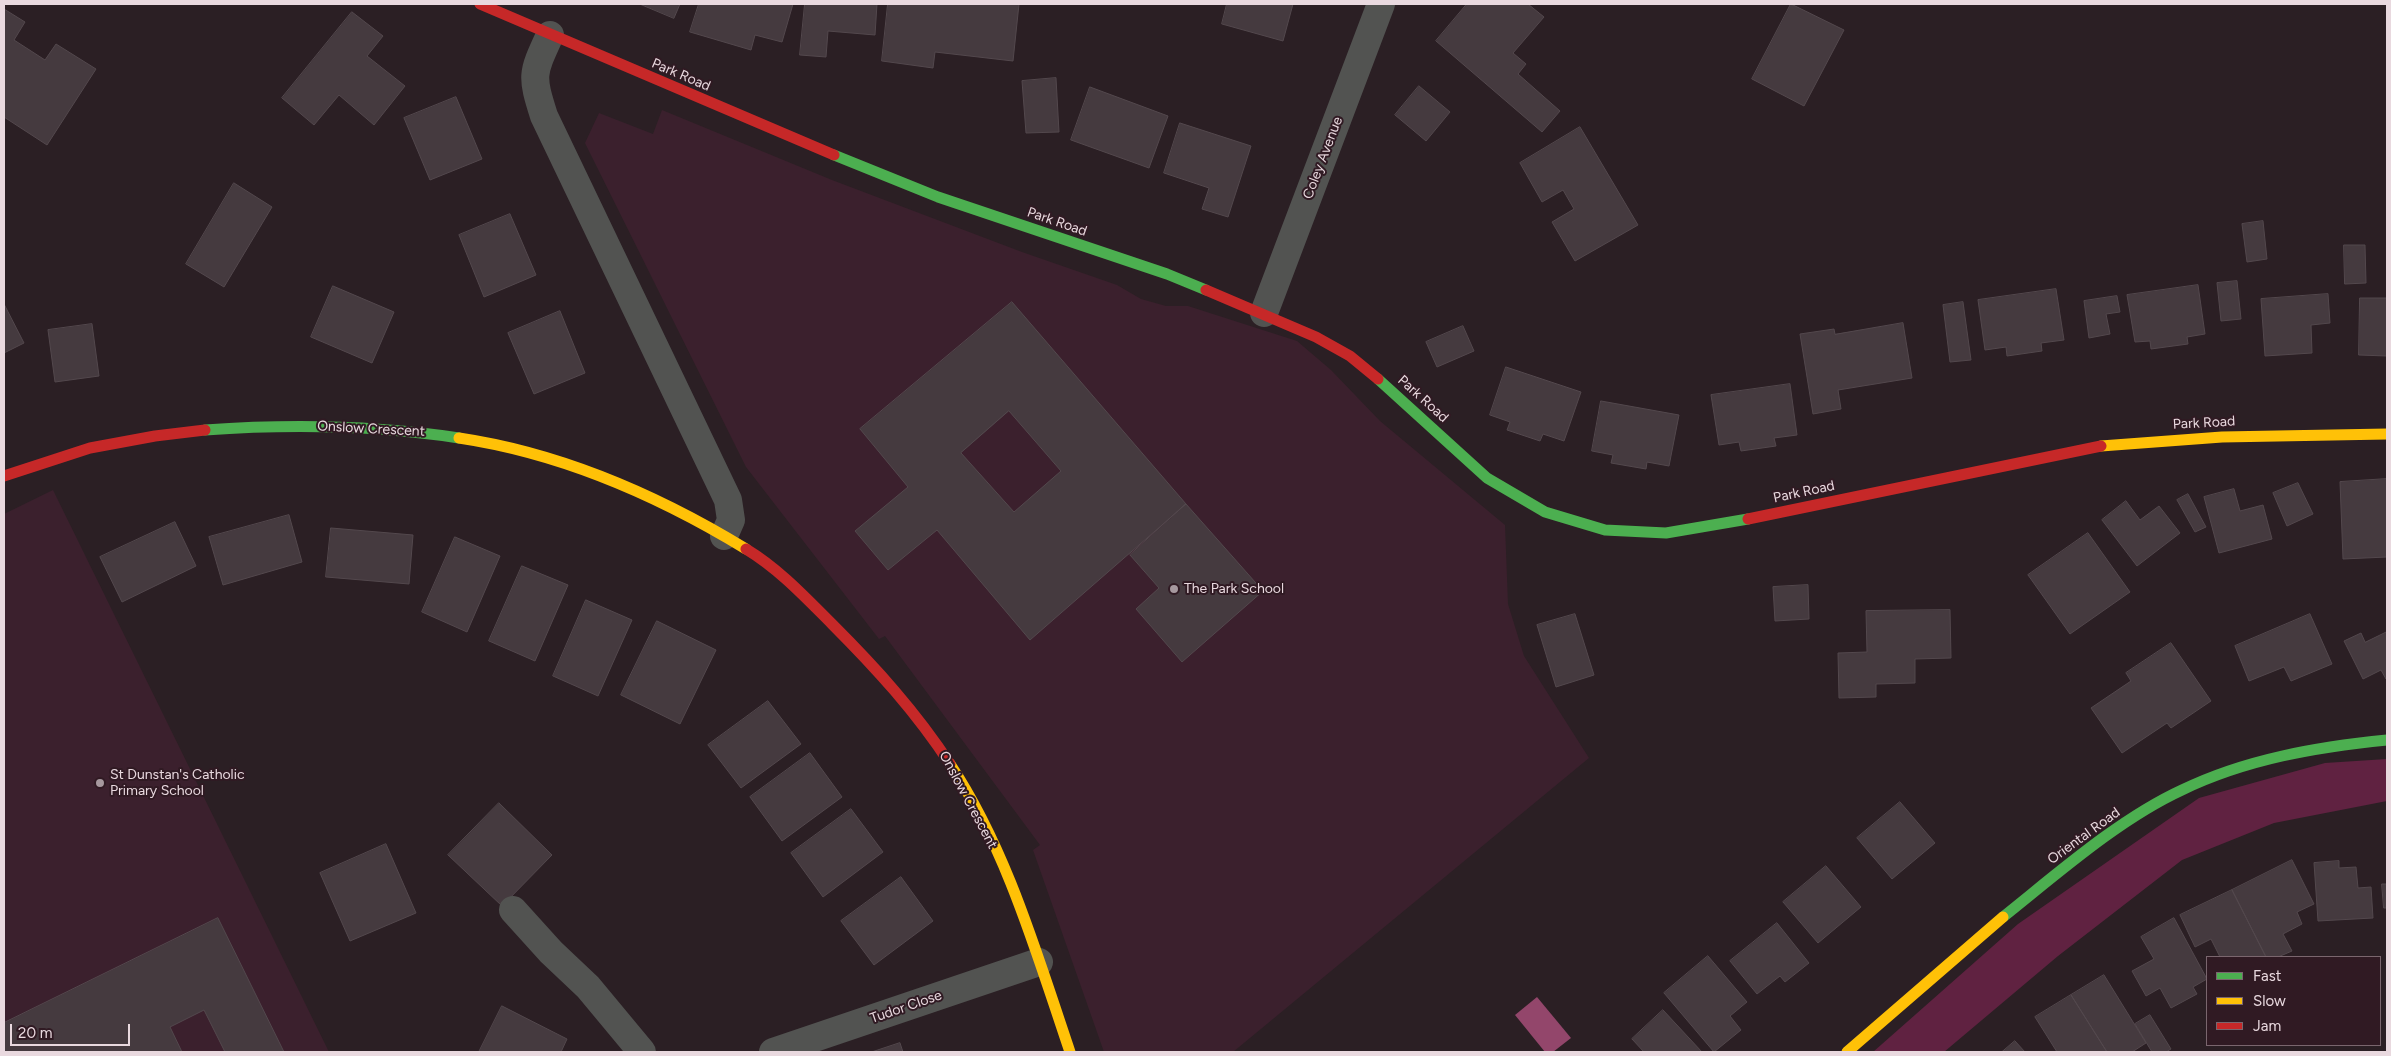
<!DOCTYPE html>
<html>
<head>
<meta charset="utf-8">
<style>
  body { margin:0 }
  #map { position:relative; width:2391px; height:1056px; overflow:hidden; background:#2b1f24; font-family:Figtree,sans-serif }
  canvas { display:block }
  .frame { position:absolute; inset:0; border:5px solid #e9d9df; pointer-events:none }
  .legend { position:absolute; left:2206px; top:956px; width:175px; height:90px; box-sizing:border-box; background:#301a23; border:1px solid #7a666e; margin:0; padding:6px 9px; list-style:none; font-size:15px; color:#e9d9df }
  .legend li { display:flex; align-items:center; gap:10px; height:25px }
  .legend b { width:25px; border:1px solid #7a666e }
  .scale { position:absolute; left:10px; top:1024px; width:120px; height:22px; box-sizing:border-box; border:2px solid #e9d9df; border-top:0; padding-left:6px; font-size:15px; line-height:18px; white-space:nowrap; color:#e9d9df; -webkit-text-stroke:4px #301a23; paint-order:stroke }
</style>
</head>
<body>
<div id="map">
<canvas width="2391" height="1056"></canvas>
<div class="frame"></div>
<ul class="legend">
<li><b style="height:6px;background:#4caf50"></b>Fast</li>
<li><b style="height:6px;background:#ffc107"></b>Slow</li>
<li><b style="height:6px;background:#c62828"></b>Jam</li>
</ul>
<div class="scale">20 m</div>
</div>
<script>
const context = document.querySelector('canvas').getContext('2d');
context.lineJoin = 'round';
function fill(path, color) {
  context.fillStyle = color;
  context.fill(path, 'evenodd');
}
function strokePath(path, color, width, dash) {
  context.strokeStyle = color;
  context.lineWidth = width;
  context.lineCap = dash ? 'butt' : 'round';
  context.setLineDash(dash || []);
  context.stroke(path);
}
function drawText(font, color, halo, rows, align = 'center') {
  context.font = font + ' Figtree,sans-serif';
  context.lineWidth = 4;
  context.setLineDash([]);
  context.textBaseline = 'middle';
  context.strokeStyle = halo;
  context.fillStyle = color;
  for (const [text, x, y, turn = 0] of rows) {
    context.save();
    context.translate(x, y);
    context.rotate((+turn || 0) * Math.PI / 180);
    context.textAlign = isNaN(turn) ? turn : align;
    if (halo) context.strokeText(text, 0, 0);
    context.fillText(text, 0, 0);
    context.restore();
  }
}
fill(new Path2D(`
  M 662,110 L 832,180 L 1022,252 L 1117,285 L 1141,299 L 1166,306 L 1188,306 L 1297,341 L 1331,370 L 1380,421 L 1505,525 L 1508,604 L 1524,656 L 1589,758 L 1233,1052 L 1104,1052 L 1033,850 L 1040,845 L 885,636 L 879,639 L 746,467 L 585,143 L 599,113 L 653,134 Z
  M 53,490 L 329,1052 L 4,1052 L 4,514 Z`), '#3b202d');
fill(new Path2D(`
  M 2387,759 L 2387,801 L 2274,823 L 2182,860 L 2058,956 L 1944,1052 L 1873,1052 L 2018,924 L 2199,798 L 2325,763 Z`), '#602241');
fill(new Path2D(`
  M 1537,997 L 1571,1038 L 1553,1052 L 1545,1052 L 1515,1015 Z`), '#93466b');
const building = new Path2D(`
  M 640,4 L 680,4 L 674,18 Z
  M 699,4 L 793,4 L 782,42 L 755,35 L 751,50 L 690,32 Z
  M 805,4 L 877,4 L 875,35 L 828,31 L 826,57 L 800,55 Z
  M 888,4 L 1019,4 L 1013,61 L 935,52 L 933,68 L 882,61 Z
  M 1227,4 L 1293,4 L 1283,41 L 1222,24 Z
  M 1467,4 L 1528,4 L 1544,17 L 1513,53 L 1526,64 L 1518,74 L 1560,111 L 1542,132 L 1436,41 Z
  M 1791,4 L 1844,30 L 1804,106 L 1752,79 Z
  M 4,9 L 25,22 L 14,40 L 45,60 L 56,44 L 96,69 L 47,145 L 4,117 Z
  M 352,12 L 383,36 L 367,56 L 405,86 L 374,125 L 339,95 L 314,125 L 282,98 Z
  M 1056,78 L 1059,132 L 1026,133 L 1022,81 Z
  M 1419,86 L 1450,112 L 1426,141 L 1395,115 Z
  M 1090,87 L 1168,116 L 1149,168 L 1071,140 Z
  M 456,97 L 482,159 L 430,180 L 404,118 Z
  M 1180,123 L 1251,146 L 1228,217 L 1202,209 L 1209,188 L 1164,173 Z
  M 1580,127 L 1638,225 L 1575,261 L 1552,222 L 1574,209 L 1563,190 L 1542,202 L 1520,163 Z
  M 234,183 L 272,207 L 224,287 L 186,264 Z
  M 510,214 L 536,275 L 484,297 L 459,235 Z
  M 2263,221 L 2267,259 L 2247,262 L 2242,224 Z
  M 2344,245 L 2365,245 L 2366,283 L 2345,284 Z
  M 2237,281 L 2241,319 L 2221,321 L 2217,283 Z
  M 2198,285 L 2205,334 L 2187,337 L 2188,344 L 2151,349 L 2150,341 L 2135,342 L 2127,295 Z
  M 333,286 L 394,312 L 372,363 L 311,337 Z
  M 2056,289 L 2064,340 L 2041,343 L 2042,351 L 2007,356 L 2006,347 L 1985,350 L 1978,300 Z
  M 2328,294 L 2330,323 L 2311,325 L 2312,353 L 2265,356 L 2261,299 Z
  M 2117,296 L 2120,312 L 2106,314 L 2110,334 L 2089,338 L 2084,301 Z
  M 2360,298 L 2387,298 L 2387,356 L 2359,355 Z
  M 1012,302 L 1186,504 L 1030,640 L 937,530 L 888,570 L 855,531 L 908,487 L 860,429 ZM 1009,411 L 1061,471 L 1014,512 L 961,453 Z
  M 1963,302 L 1971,360 L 1950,362 L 1943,305 Z
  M 4,304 L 24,343 L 4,353 Z
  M 560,311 L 585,373 L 534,394 L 508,333 Z
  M 1903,323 L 1912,378 L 1838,390 L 1841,409 L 1813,414 L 1800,334 L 1834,329 L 1835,334 Z
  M 92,324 L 99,376 L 55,382 L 48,330 Z
  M 1463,326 L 1474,351 L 1437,367 L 1426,342 Z
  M 1506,367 L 1581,392 L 1564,441 L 1543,434 L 1540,441 L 1507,430 L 1510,422 L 1490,415 Z
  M 1790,384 L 1797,435 L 1774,438 L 1776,446 L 1741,451 L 1739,442 L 1719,445 L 1711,395 Z
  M 1601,401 L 1679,415 L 1669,466 L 1647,462 L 1646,469 L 1611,463 L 1613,455 L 1592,451 Z
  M 2387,479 L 2387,557 L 2343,559 L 2340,482 Z
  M 2298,483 L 2313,514 L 2287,526 L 2273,493 Z
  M 2234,489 L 2240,511 L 2263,505 L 2272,539 L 2219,553 L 2204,497 Z
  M 2188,494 L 2206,527 L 2195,532 L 2177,500 Z
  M 2126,501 L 2140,520 L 2159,506 L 2180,533 L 2137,566 L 2102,520 Z
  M 1186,504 L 1263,591 L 1182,662 L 1136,609 L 1159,588 L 1130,555 Z
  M 289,515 L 302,562 L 223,585 L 209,537 Z
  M 175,522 L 196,566 L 122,602 L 100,557 Z
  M 331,528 L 413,535 L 409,584 L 326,577 Z
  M 2088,533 L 2130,592 L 2070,634 L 2028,575 Z
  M 455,537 L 500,556 L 467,632 L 422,612 Z
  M 522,566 L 568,585 L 535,661 L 489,641 Z
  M 1808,585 L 1809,619 L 1775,621 L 1773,587 Z
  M 586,600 L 632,620 L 598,696 L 553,676 Z
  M 1950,610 L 1951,658 L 1915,659 L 1915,683 L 1876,684 L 1876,697 L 1839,698 L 1838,653 L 1867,652 L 1866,611 Z
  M 1575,614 L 1594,675 L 1556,687 L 1537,625 Z
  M 2310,614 L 2332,664 L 2291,681 L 2284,667 L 2249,681 L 2235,646 Z
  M 657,621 L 716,650 L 680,724 L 621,695 Z
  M 2387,632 L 2387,679 L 2386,679 L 2381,670 L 2363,679 L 2344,641 L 2361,633 L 2365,642 Z
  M 2171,643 L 2211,701 L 2171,728 L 2167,723 L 2122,753 L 2091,708 L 2131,681 L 2126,673 Z
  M 768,701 L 801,744 L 741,788 L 708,745 Z
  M 810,753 L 842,797 L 782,841 L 750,797 Z
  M 1900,802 L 1935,843 L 1892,879 L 1857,838 Z
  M 499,803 L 552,855 L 502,906 L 448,855 Z
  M 851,809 L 883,852 L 823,897 L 791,853 Z
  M 386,844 L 416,913 L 350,941 L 320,873 Z
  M 2292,860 L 2314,904 L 2297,912 L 2302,924 L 2283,934 L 2292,951 L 2278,957 L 2266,957 L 2232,890 Z
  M 2339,861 L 2339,868 L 2356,867 L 2358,888 L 2371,887 L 2373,918 L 2318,921 L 2314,863 Z
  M 1826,866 L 1861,907 L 1818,943 L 1783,902 Z
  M 901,877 L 933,921 L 874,965 L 841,921 Z
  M 2382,884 L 2387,884 L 2387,908 L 2384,908 Z
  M 2232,890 L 2266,957 L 2220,957 L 2211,939 L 2195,947 L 2180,915 Z
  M 218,918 L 284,1052 L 225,1052 L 204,1010 L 170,1027 L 182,1052 L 4,1052 L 4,1023 Z
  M 2174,918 L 2207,979 L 2193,987 L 2197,994 L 2171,1008 L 2160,988 L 2146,996 L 2132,971 L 2154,959 L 2141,937 Z
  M 1777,923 L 1809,963 L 1785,982 L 1780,976 L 1757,994 L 1730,961 Z
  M 1708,956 L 1747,1002 L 1730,1016 L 1741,1030 L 1714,1052 L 1664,993 Z
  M 2104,975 L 2146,1043 L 2132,1052 L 2107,1052 L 2071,995 Z
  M 2071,995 L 2107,1052 L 2057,1052 L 2035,1017 Z
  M 502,1006 L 567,1039 L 561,1052 L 479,1052 Z
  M 1663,1010 L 1702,1052 L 1644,1052 L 1632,1039 Z
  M 2150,1015 L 2171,1049 L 2166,1052 L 2152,1052 L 2135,1024 Z
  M 2015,1041 L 2025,1052 L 2002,1052 Z
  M 900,1043 L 903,1052 L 872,1052 Z`);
fill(building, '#453a3f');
strokePath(building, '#53484d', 1);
strokePath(new Path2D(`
  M 550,35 C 532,74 531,75 544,116 L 728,500 L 731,520 L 724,536
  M 1264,313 L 1381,4
  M 513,910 L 551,952 L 588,987 L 642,1052
  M 773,1052 L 1039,962`), '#525351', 28);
strokePath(new Path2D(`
  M 834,155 L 938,197 L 1167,274 L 1206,290
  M 1378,379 L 1487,478 L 1545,512 L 1605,530 L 1666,533 L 1748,519
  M 205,430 C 290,424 374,425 459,438
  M 2003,917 C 2057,874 2119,819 2182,790 C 2246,759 2317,747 2387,740`), '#4caf50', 11);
strokePath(new Path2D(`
  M 459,438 C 560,453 659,496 746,549
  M 2101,446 L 2222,437 L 2387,434
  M 950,764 C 1007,850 1037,955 1070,1052
  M 1847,1052 L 2003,917`), '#ffc107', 11);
strokePath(new Path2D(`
  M 480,4 L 834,155
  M 1206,290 L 1316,337 L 1350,356 L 1378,379
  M 4,476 L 90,448 L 155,436 L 205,430
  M 1748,519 L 2101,446
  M 746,549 C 779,569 805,597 832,624 C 876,668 916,712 950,764`), '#c62828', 11);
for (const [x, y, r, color] of [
  [1174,589,5,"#a6989e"],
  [100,783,5,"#a6989e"]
]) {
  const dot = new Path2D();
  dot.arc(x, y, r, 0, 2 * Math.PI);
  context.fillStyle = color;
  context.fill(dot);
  strokePath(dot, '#301a23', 2);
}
drawText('14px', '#e9d9df', '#301a23', [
  ["Park Road",681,75,23],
  ["Coley Avenue",1323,158,-69],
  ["Park Road",1057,222,19],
  ["Park Road",1423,399,42],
  ["Park Road",2204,423,-3],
  ["Onslow Crescent",371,429,3],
  ["Park Road",1804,492,-12],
  ["Onslow Crescent",968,800,62],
  ["Oriental Road",2084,836,-36],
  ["Tudor Close",906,1007,-19]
]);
drawText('14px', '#e9d9df', '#301a23', [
  ["The Park School",1184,589],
  ["St Dunstan's Catholic",110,775],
  ["Primary School",110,791]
], 'left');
</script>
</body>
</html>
